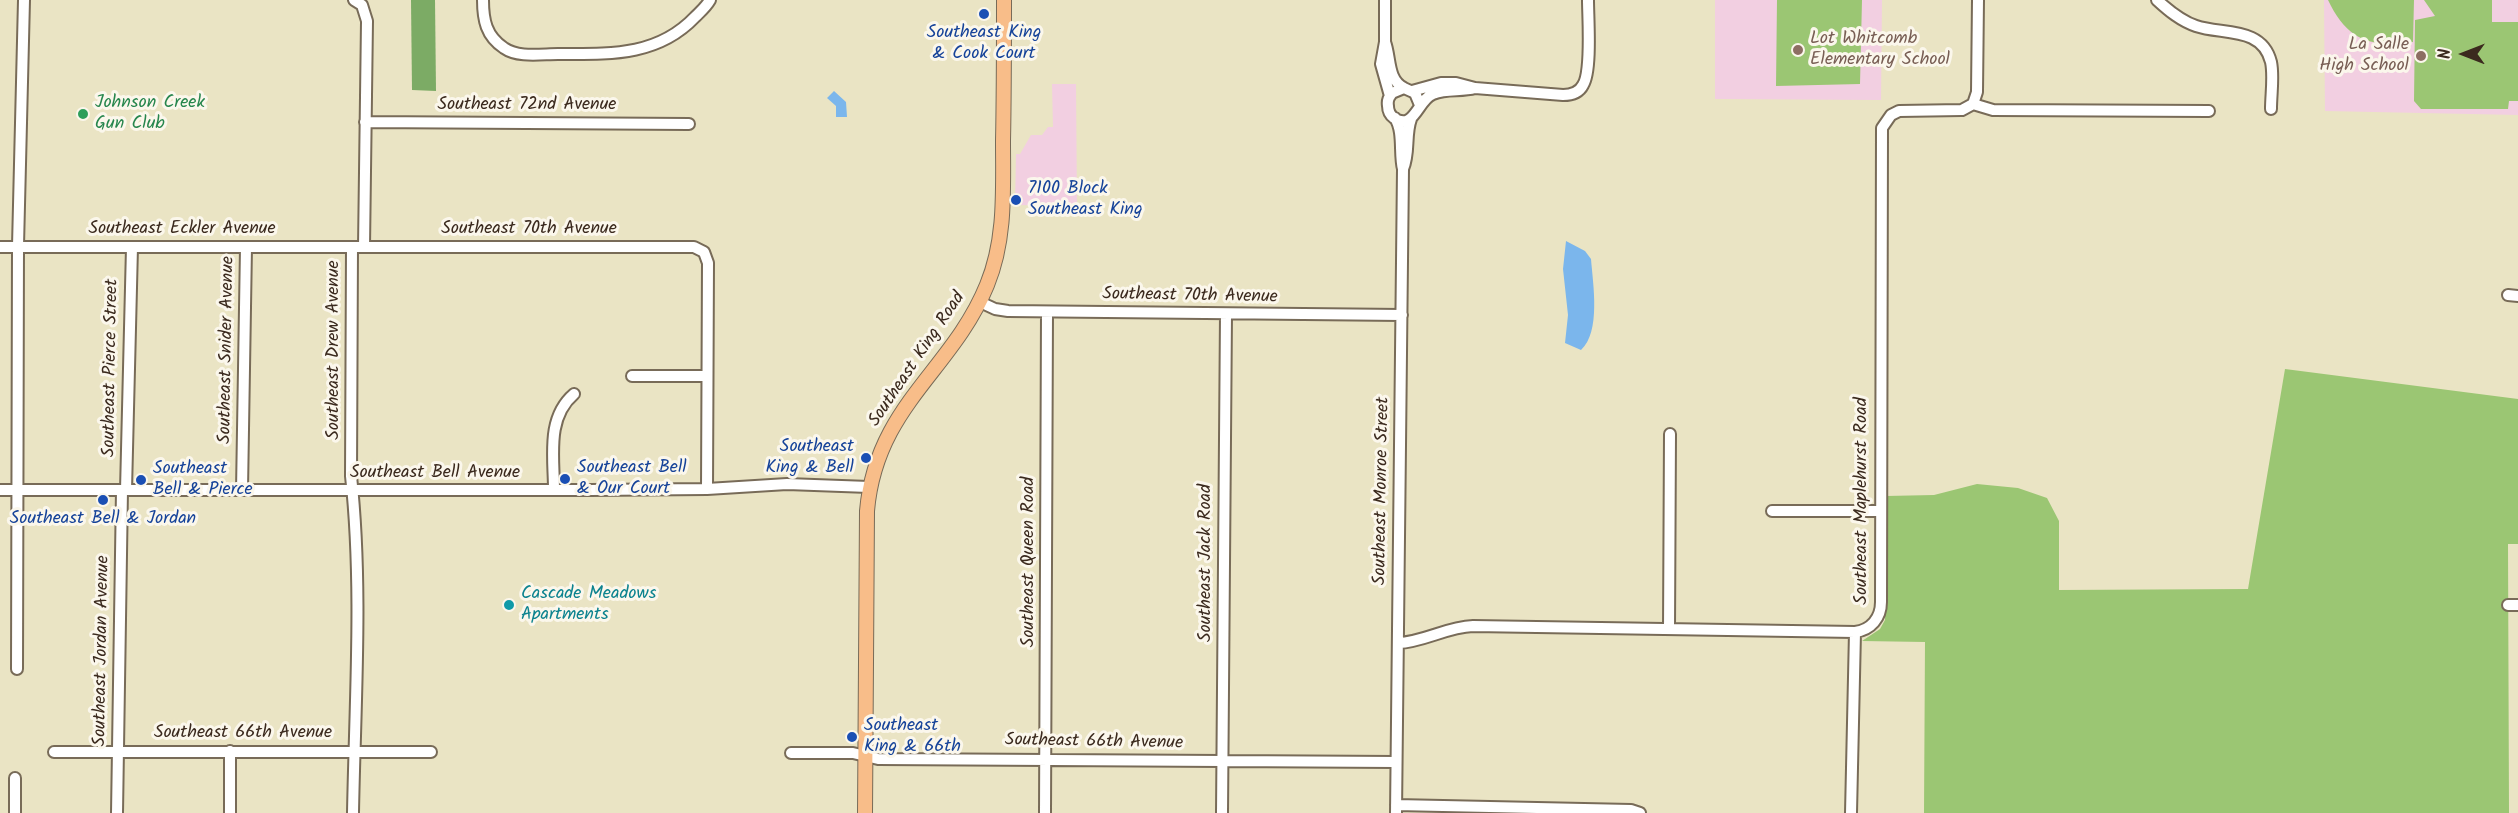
<!DOCTYPE html>
<html>
<head>
<meta charset="utf-8">
<style>
  body { margin:0 }
  #map { position:relative; width:2518px; height:813px; overflow:hidden; background:#eae4c4; font-family:Kalam,sans-serif }
  canvas { display:block }
  .north { position:absolute; left:2434px; top:24px; width:60px; height:60px; -webkit-text-stroke:4px #fbf7ec; paint-order:stroke; rotate:270deg; font-size:16px; font-weight:700; line-height:24px; text-align:center; color:#3b2a1e }
  .north::after { content:''; display:block; margin:auto; width:21px; height:27px; background:#3b2a1e; clip-path:polygon(50% 0,100% 100%,50% 72%,0 100%) }
</style>
</head>
<body>
<div id="map">
<canvas width="2518" height="813"></canvas>
<div class="north">N</div>
</div>
<script>
const context = document.querySelector('canvas').getContext('2d');
context.lineJoin = 'round';
function fill(path, color) {
  context.fillStyle = color;
  context.fill(path, 'evenodd');
}
function strokePath(path, color, width, dash) {
  context.strokeStyle = color;
  context.lineWidth = width;
  context.lineCap = dash ? 'butt' : 'round';
  context.setLineDash(dash || []);
  context.stroke(path);
}
function drawText(font, color, halo, rows, align = 'center') {
  context.font = font + ' Kalam,sans-serif';
  context.lineWidth = 6;
  context.setLineDash([]);
  context.textBaseline = 'middle';
  context.strokeStyle = halo;
  context.fillStyle = color;
  for (const [text, x, y, turn = 0] of rows) {
    context.save();
    context.translate(x, y);
    context.rotate((+turn || 0) * Math.PI / 180);
    context.textAlign = isNaN(turn) ? turn : align;
    if (halo) context.strokeText(text, 0, 0);
    context.fillText(text, 0, 0);
    context.restore();
  }
}
fill(new Path2D(`
  M 1715,0 L 1882,0 L 1881,100 L 1715,99 Z
  M 2324,0 L 2518,0 L 2518,115 L 2325,111 Z
  M 1052,84 L 1076,84 L 1077,206 L 1015,205 L 1016,154 L 1020,154 L 1031,135 L 1042,135 L 1048,127 L 1053,127 Z`), '#f2cfe1');
fill(new Path2D(`
  M 1777,0 L 1862,0 L 1860,84 L 1776,86 Z
  M 2328,0 L 2414,0 L 2413,42 C 2370,48 2347,40 2328,0 Z
  M 2424,0 L 2492,0 L 2492,22 L 2518,22 L 2518,101 L 2509,101 L 2508,109 L 2421,109 L 2414,101 L 2415,20 L 2435,16 Z
  M 2285,369 L 2518,399 L 2518,544 L 2508,544 L 2509,813 L 1924,813 L 1925,642 L 1862,641 L 1880,629 L 1885,620 L 1886,496 L 1934,495 L 1977,484 L 2018,488 L 2047,498 L 2059,521 L 2059,590 L 2248,589 Z`), '#9bc673');
fill(new Path2D(`
  M 411,0 L 435,0 L 436,91 L 412,90 Z`), '#7cab65');
fill(new Path2D(`
  M 834,91 L 846,102 L 847,117 L 836,117 L 836,106 L 827,98 Z
  M 1566,241 L 1585,251 L 1591,259 C 1593,284 1601,332 1581,350 L 1565,343 L 1568,315 L 1563,269 Z`), '#7bb6ec');
const minor = new Path2D(`
  M 354,0 L 362,5 L 367,21 L 364,247
  M 483,0 C 483,20 486,36 504,48 C 518,58 541,54 558,54 C 608,54 657,57 695,17 C 700,12 706,7 710,0
  M 1385,0 L 1385,42 L 1381,64 L 1390,96
  M 2157,0 C 2169,11 2181,21 2196,26 C 2222,35 2262,26 2271,62 C 2274,76 2271,94 2271,109
  M 1385,42 C 1391,58 1387,79 1404,88
  M 1412,91 L 1441,83 L 1456,83 L 1475,88 L 1563,95 C 1571,95 1579,93 1583,85 C 1592,71 1588,18 1588,0
  M 1973,104 L 1993,110 L 2209,111
  M 1973,104 L 1977,92 L 1978,0
  M 1420,105 L 1415,93 L 1404,88 L 1392,93 C 1389,97 1387,100 1388,106 C 1388,111 1390,115 1394,118 C 1414,132 1418,99 1433,94 C 1447,88 1461,92 1475,88
  M 1395,118 C 1404,132 1399,154 1403,169 L 1396,813
  M 365,122 L 689,124
  M 1403,169 C 1410,153 1405,135 1411,119
  M 0,247 L 694,247 L 704,252 L 708,263 L 707,489
  M 352,247 L 351,476 C 363,587 355,701 353,813
  M 2508,295 L 2518,296
  M 980,302 L 995,309 L 1008,311 L 1402,315
  M 632,376 L 707,376
  M 0,490 L 590,490 L 707,489 L 787,484 L 869,487
  M 126,490 L 132,247
  M 242,490 L 246,247
  M 554,490 C 554,457 546,418 574,394
  M 1772,511 L 1880,511
  M 2508,605 L 2518,605
  M 1669,629 L 1670,434
  M 1398,643 C 1424,642 1446,627 1473,626 L 1855,632 C 1871,630 1881,618 1881,602 L 1882,128 L 1891,115 L 1899,111 L 1962,110 L 1973,104
  M 17,669 L 18,246 L 24,0
  M 230,751 L 230,813
  M 54,752 L 431,752
  M 791,753 L 853,753 L 878,759 L 1396,762
  M 1396,805 L 1631,810 L 1640,813
  M 15,813 L 15,778
  M 117,813 L 122,490
  M 1045,813 L 1047,312
  M 1222,813 L 1226,314
  M 1851,813 L 1855,632`);
const major = new Path2D(`
  M 865,813 L 867,511 C 876,406 952,371 987,285 C 1006,239 1003,190 1003,141 C 1004,94 1004,47 1004,0`);
strokePath(minor, '#786b58', 14);
strokePath(major, '#786b58', 16);
strokePath(minor, '#fff', 10);
strokePath(major, '#f8bd89', 14);
for (const [x, y, r, color] of [
  [984,14,6,"#1a4fb4"],
  [1798,50,6,"#8d6e63"],
  [2421,56,6,"#8d6e63"],
  [83,114,6,"#2e9e5b"],
  [1016,200,6,"#1a4fb4"],
  [866,458,6,"#1a4fb4"],
  [565,479,6,"#1a4fb4"],
  [141,480,6,"#1a4fb4"],
  [103,500,6,"#1a4fb4"],
  [509,605,6,"#0f9aa8"],
  [852,737,6,"#1a4fb4"]
]) {
  const dot = new Path2D();
  dot.arc(x, y, r, 0, 2 * Math.PI);
  context.fillStyle = color;
  context.fill(dot);
  strokePath(dot, '#fbf7ec', 2);
}
drawText('18px', '#164399', '#fbf7ec', [
  ["Southeast King",984,34,"center"],
  ["& Cook Court",984,55,"center"],
  ["7100 Block",1028,190],
  ["Southeast King",1028,211],
  ["Southeast",854,448,"right"],
  ["King & Bell",854,469,"right"],
  ["Southeast Bell",577,469],
  ["& Our Court",577,490],
  ["Southeast",153,470],
  ["Bell & Pierce",153,491],
  ["Southeast Bell & Jordan",103,520,"center"],
  ["Southeast",864,727],
  ["King & 66th",864,748]
], 'left');
drawText('18px', '#785e54', '#fbf7ec', [
  ["Lot Whitcomb",1810,40],
  ["Elementary School",1810,61],
  ["La Salle",2409,46,"right"],
  ["High School",2409,67,"right"]
], 'left');
drawText('18px', '#27864d', '#fbf7ec', [
  ["Johnson Creek",95,104],
  ["Gun Club",95,125]
], 'left');
drawText('18px', '#3b2a1e', '#fbf7ec', [
  ["Southeast 72nd Avenue",527,106],
  ["Southeast Eckler Avenue",182,230],
  ["Southeast 70th Avenue",529,230],
  ["Southeast 70th Avenue",1190,297,1],
  ["Southeast Snider Avenue",228,350,-89],
  ["Southeast Drew Avenue",335,350,-90],
  ["Southeast King Road",918,360,-56],
  ["Southeast Pierce Street",112,368,-89],
  ["Southeast Bell Avenue",435,474],
  ["Southeast Monroe Street",1383,491,-89],
  ["Southeast Maplehurst Road",1863,501,-90],
  ["Southeast Queen Road",1030,562,-90],
  ["Southeast Jack Road",1207,563,-90],
  ["Southeast Jordan Avenue",103,651,-89],
  ["Southeast 66th Avenue",243,734],
  ["Southeast 66th Avenue",1094,743,1]
]);
drawText('18px', '#0d838f', '#fbf7ec', [
  ["Cascade Meadows",521,595],
  ["Apartments",521,616]
], 'left');
</script>
</body>
</html>
